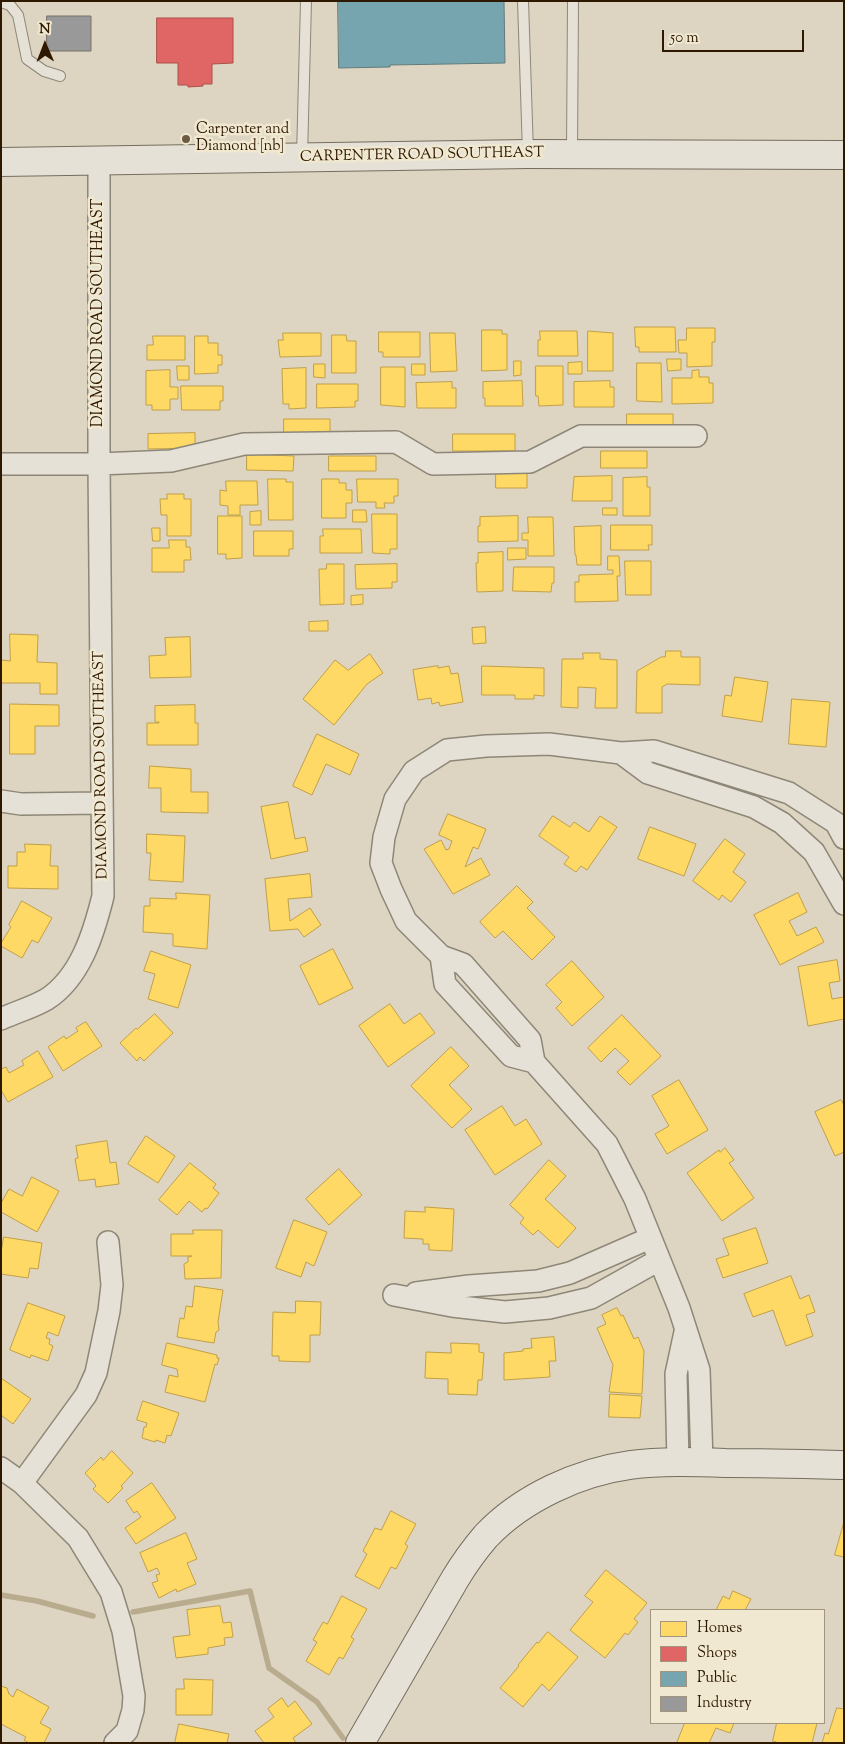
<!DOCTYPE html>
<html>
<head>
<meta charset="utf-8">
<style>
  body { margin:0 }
  #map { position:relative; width:845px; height:1744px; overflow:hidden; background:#ddd5c1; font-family:"Sorts Mill Goudy",serif }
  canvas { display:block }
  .frame { position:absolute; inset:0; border:2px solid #2f1800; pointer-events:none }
  .legend { position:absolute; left:650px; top:1609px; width:175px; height:115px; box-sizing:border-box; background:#f0e8d0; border:1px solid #a3957d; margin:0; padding:6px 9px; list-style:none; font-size:15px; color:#2f1800 }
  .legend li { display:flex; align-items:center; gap:10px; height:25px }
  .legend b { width:25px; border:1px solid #a3957d }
  .north { position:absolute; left:20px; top:20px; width:50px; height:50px; -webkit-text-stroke:4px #f0e8d0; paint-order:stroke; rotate:359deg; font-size:14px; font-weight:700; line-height:20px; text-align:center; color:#2f1800 }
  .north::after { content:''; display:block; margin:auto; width:18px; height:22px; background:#2f1800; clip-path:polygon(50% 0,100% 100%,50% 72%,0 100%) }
  .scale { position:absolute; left:662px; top:30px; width:142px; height:22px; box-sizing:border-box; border:2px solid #2f1800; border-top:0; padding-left:6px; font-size:15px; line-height:18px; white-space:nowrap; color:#2f1800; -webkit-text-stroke:4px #f0e8d0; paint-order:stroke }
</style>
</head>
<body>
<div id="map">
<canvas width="845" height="1744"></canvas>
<div class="frame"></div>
<ul class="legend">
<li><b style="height:14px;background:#ffd966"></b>Homes</li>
<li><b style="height:14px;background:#e06666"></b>Shops</li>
<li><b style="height:14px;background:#76a5af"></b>Public</li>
<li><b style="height:14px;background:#999"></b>Industry</li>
</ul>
<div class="north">N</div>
<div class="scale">50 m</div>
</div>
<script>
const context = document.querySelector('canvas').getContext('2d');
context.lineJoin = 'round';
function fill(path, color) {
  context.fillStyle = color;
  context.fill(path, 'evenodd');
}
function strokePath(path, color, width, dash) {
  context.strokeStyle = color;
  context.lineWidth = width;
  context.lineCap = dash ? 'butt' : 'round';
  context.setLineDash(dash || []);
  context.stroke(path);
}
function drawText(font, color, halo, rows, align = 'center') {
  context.font = font + ' "Sorts Mill Goudy",serif';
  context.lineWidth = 5;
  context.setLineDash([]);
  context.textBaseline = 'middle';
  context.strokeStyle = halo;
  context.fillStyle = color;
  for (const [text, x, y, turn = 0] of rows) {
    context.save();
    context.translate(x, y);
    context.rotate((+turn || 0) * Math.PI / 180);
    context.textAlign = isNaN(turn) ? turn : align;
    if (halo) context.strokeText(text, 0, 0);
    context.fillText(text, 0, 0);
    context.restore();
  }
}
const homes = new Path2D(`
  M 635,327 L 675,327 L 676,352 L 639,352 L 639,347 L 636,347 Z
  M 687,328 L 715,328 L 715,342 L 712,342 L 712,366 L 687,367 L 687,353 L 679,353 L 678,340 L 686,340 Z
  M 482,330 L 502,330 L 502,334 L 507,334 L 507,370 L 482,371 Z
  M 540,331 L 577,331 L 578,356 L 538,356 L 538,340 L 540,340 Z
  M 588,331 L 613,333 L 613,371 L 588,371 Z
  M 379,332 L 420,332 L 420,357 L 383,357 L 383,352 L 379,352 Z
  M 283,333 L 321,333 L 321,356 L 280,357 L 278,340 L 283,340 Z
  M 430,333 L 455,333 L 457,371 L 431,372 Z
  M 332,335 L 346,335 L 347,341 L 356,341 L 356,373 L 332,373 Z
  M 153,336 L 185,336 L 185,360 L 147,360 L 147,345 L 153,345 Z
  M 195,336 L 208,336 L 208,343 L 218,343 L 218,355 L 222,355 L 222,365 L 218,365 L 218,373 L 195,374 Z
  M 667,359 L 681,359 L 681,370 L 668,371 Z
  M 514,361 L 521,361 L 521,375 L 514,376 Z
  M 582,362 L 582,374 L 568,374 L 568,363 Z
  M 637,363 L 661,363 L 662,402 L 637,401 Z
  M 314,364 L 325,364 L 325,378 L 314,377 Z
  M 412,364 L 425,364 L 425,375 L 412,375 Z
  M 177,366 L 189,366 L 189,380 L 178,380 Z
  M 536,366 L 563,366 L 563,405 L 539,406 L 538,396 L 536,396 Z
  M 381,367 L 405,367 L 405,407 L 381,405 Z
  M 306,368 L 306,408 L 289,409 L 289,404 L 283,404 L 282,369 Z
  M 170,370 L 170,387 L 178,387 L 178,399 L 170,399 L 170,410 L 152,410 L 152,405 L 146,405 L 146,371 Z
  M 699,370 L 699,377 L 709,377 L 709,383 L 713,383 L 713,403 L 672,404 L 672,378 L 692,378 L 692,371 Z
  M 522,381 L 523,406 L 485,406 L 485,398 L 483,398 L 483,382 Z
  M 610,381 L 610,387 L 614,387 L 614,407 L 574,407 L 574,382 Z
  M 452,382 L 452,388 L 456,388 L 456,408 L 417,408 L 416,383 Z
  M 317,384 L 358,384 L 358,401 L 355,401 L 355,407 L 317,408 Z
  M 181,386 L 223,386 L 223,401 L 220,401 L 220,410 L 182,410 Z
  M 627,414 L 673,414 L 673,431 L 627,431 Z
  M 284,419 L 330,419 L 330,434 L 284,435 Z
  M 195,433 L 195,448 L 148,449 L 148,434 Z
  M 453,434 L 515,434 L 515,451 L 453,451 Z
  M 601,451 L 647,451 L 647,468 L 601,468 Z
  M 247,454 L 294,456 L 293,471 L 247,470 Z
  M 329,456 L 376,456 L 376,471 L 329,471 Z
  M 496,471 L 527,471 L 527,488 L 496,488 Z
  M 612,476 L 612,501 L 572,501 L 574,477 Z
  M 647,477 L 647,487 L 650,487 L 650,516 L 623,516 L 623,478 Z
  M 268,479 L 286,479 L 286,482 L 293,482 L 293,520 L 269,520 Z
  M 322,479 L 339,479 L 339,483 L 346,483 L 346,490 L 352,490 L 352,503 L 346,503 L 346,518 L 322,518 Z
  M 357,479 L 398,479 L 398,496 L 394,496 L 394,503 L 384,503 L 385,508 L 376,508 L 376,502 L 358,502 Z
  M 226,481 L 257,481 L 258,505 L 240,505 L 240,515 L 228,515 L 228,506 L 220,505 L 220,490 L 226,491 Z
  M 167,494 L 184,494 L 184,499 L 191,499 L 191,536 L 167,536 L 167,515 L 161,515 L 160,499 L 167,499 Z
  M 603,508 L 617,508 L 617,515 L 603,515 Z
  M 353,510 L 366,510 L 367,522 L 353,522 Z
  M 261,511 L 261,525 L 250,525 L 250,512 Z
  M 372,514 L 397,514 L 397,549 L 390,549 L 390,554 L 373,553 Z
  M 218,516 L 242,516 L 242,558 L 226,559 L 226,554 L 218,554 Z
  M 518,516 L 518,541 L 478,542 L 478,526 L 480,526 L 480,517 Z
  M 528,517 L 553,517 L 554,556 L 528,556 L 528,540 L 522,540 L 522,533 L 528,533 Z
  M 611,525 L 652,525 L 652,545 L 648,545 L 649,550 L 611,550 Z
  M 601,526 L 601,565 L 577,565 L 576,555 L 575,555 L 574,527 Z
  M 152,528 L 160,528 L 160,541 L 153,541 Z
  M 323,529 L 361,529 L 362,553 L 320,553 L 320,536 L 323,536 Z
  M 254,531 L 293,531 L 293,549 L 289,549 L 289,556 L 254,556 Z
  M 169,540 L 186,540 L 186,547 L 190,547 L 191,560 L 184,560 L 184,572 L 152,572 L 152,548 L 169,548 Z
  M 508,548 L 526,548 L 526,559 L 508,560 Z
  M 503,552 L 503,591 L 477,592 L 476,563 L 478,563 L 478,553 Z
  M 608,556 L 619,556 L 620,576 L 617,576 L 618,601 L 575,602 L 575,582 L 579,582 L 579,575 L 613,574 L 613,570 L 608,570 Z
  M 625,561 L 651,561 L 651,595 L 626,595 Z
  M 327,564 L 344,564 L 344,604 L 320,605 L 319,569 L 326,569 Z
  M 397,564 L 397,582 L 392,582 L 392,588 L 356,589 L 355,565 Z
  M 514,567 L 554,567 L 554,583 L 552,583 L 551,592 L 513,591 Z
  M 363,595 L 363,604 L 351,605 L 351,596 Z
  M 328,621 L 328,631 L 309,631 L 309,622 Z
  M 485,627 L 486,643 L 473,644 L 472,628 Z
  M 10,634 L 38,635 L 37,662 L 57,663 L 57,694 L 40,694 L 40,683 L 1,683 L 1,660 L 10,661 Z
  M 190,637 L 191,677 L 150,678 L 149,656 L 166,655 L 165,638 Z
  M 666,651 L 681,651 L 681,657 L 700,657 L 700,685 L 667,684 L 662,687 L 662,713 L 636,713 L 637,671 L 661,657 L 665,657 Z
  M 583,653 L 600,653 L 600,659 L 617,660 L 617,708 L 595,708 L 596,688 L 578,687 L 578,708 L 561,707 L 562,659 L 583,659 Z
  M 370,654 L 383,673 L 367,684 L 334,725 L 303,699 L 335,660 L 348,670 Z
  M 438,666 L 438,668 L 449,666 L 451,674 L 458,673 L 463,702 L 440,706 L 439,702 L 432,704 L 431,698 L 418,700 L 413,670 Z
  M 482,666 L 544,668 L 544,696 L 534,695 L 534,699 L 515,699 L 515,695 L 482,695 Z
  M 735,677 L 768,682 L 762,722 L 722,716 L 725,695 L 731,696 Z
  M 792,699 L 830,702 L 826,747 L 789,744 Z
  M 10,704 L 59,705 L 59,726 L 35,726 L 35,754 L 10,754 Z
  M 195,705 L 195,723 L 198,723 L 198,745 L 147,745 L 147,723 L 159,723 L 159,722 L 155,722 L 155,706 Z
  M 317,734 L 359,754 L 350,775 L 326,764 L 312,795 L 293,786 Z
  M 150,766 L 191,769 L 191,792 L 208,792 L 208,813 L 161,812 L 161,788 L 149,788 Z
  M 288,802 L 295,839 L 305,837 L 308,851 L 271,859 L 261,807 Z
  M 448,814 L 486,829 L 478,849 L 473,847 L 465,867 L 481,858 L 490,875 L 453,894 L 424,849 L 441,840 L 446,850 L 449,849 L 452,841 L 439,835 Z
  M 553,816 L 570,827 L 574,822 L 589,832 L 600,816 L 617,827 L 587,870 L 581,866 L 576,872 L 564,864 L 569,857 L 539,836 Z
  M 650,827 L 696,844 L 684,876 L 638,859 Z
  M 147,834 L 185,836 L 183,882 L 149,880 L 151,853 L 147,853 Z
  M 725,839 L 745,854 L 733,872 L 746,882 L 731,902 L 722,895 L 719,900 L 693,881 Z
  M 25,844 L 51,845 L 50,866 L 58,866 L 58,889 L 8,888 L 8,866 L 17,866 L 17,852 L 25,852 Z
  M 310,874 L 312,897 L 288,899 L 290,921 L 310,908 L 321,925 L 304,937 L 298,929 L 270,931 L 265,879 Z
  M 517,886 L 533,902 L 527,908 L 555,937 L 532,960 L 503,931 L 495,938 L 480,922 Z
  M 176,893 L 210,895 L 207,949 L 173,946 L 173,934 L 143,932 L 144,906 L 150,906 L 150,898 L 176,899 Z
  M 798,893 L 807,912 L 789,921 L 797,936 L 816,927 L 824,942 L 780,965 L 754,915 Z
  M 22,901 L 52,918 L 38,943 L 32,940 L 22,958 L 1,946 L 1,943 L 11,927 L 9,925 Z
  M 333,949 L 353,988 L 319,1005 L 300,966 Z
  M 151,951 L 191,965 L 178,1008 L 148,999 L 155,974 L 144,971 Z
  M 837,960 L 840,981 L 829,983 L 832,999 L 844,997 L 844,1019 L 808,1026 L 798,967 Z
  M 572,961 L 604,997 L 572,1026 L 556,1008 L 562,1002 L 546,985 Z
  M 390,1004 L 404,1024 L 420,1013 L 435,1033 L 388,1067 L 359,1026 Z
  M 155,1014 L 173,1033 L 144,1061 L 140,1057 L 137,1061 L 120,1043 L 136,1028 L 137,1029 Z
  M 622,1015 L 661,1056 L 630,1085 L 617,1072 L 629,1061 L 615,1048 L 601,1062 L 588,1048 Z
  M 86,1022 L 102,1046 L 63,1071 L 48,1047 L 64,1036 L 66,1039 L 78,1031 L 76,1028 Z
  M 451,1047 L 469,1066 L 449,1085 L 472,1109 L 452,1128 L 411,1086 Z
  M 38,1051 L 53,1077 L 8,1102 L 1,1090 L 1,1069 L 6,1067 L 9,1073 L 24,1065 L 22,1061 Z
  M 679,1080 L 708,1130 L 667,1154 L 655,1134 L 669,1126 L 652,1096 Z
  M 841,1100 L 844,1105 L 844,1152 L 835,1156 L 815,1112 Z
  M 502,1106 L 515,1126 L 526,1119 L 542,1144 L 495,1175 L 465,1130 Z
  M 146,1136 L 175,1156 L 158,1183 L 128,1164 Z
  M 107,1141 L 110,1163 L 116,1162 L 119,1184 L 96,1187 L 95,1179 L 79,1181 L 75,1159 L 78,1158 L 76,1146 Z
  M 725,1148 L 734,1160 L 729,1163 L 754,1198 L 722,1221 L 687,1173 L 719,1150 L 720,1152 Z
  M 549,1160 L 566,1176 L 545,1199 L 576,1228 L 558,1248 L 538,1230 L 533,1235 L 520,1223 L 524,1218 L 510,1205 Z
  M 190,1163 L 216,1184 L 213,1188 L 219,1193 L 207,1209 L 205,1208 L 202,1212 L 189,1201 L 177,1215 L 159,1200 Z
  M 339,1169 L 362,1195 L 329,1225 L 306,1199 Z
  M 32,1177 L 59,1191 L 37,1232 L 1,1212 L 1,1203 L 9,1189 L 22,1196 Z
  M 425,1207 L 454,1209 L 452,1251 L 429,1250 L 429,1244 L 423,1244 L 423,1239 L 404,1238 L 405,1211 L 425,1212 Z
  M 294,1220 L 327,1232 L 314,1266 L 306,1262 L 301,1277 L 276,1268 Z
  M 756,1228 L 768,1263 L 723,1278 L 716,1259 L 729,1255 L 723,1239 Z
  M 193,1230 L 222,1230 L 221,1278 L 185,1279 L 184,1264 L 188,1262 L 188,1257 L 192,1256 L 171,1256 L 171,1234 L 193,1234 Z
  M 4,1237 L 42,1243 L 38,1269 L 30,1268 L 28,1278 L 1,1274 L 1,1253 Z
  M 791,1276 L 800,1299 L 809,1295 L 815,1312 L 806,1315 L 813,1336 L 786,1346 L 773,1310 L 753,1317 L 744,1294 Z
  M 195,1286 L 223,1290 L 218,1322 L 219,1330 L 216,1332 L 214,1343 L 177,1337 L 180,1318 L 184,1319 L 186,1306 L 192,1307 Z
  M 296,1301 L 321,1302 L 320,1335 L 310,1335 L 310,1362 L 279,1361 L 279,1356 L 272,1356 L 273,1312 L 295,1313 Z
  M 28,1303 L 65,1316 L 58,1336 L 48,1332 L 46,1338 L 50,1339 L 49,1344 L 53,1346 L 48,1361 L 31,1355 L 30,1358 L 10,1350 Z
  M 617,1308 L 621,1316 L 623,1315 L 634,1339 L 638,1337 L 644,1351 L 642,1394 L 609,1392 L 613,1365 L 597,1328 L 606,1324 L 602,1315 Z
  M 554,1337 L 556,1361 L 549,1361 L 550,1377 L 504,1380 L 504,1353 L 523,1351 L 523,1349 L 532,1348 L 531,1339 Z
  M 167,1343 L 217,1355 L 217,1358 L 219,1358 L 217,1365 L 215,1364 L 205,1402 L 165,1392 L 169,1375 L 178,1377 L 178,1375 L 177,1369 L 162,1365 Z
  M 451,1343 L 479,1344 L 479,1352 L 484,1353 L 482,1380 L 478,1380 L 477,1395 L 448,1394 L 448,1379 L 425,1378 L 426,1352 L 451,1353 Z
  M 1,1378 L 31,1399 L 13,1424 L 1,1415 Z
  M 610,1394 L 642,1396 L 640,1418 L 609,1417 Z
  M 143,1401 L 179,1413 L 171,1436 L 167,1435 L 165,1443 L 156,1440 L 155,1442 L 142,1438 L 144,1427 L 146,1427 L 147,1423 L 137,1420 Z
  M 112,1451 L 133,1473 L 121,1486 L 123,1488 L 108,1503 L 93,1489 L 96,1486 L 94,1483 L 85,1473 L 101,1457 L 103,1460 Z
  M 152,1483 L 176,1518 L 136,1544 L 125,1528 L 141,1517 L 137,1511 L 134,1513 L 126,1501 Z
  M 391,1511 L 416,1524 L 405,1544 L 408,1546 L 396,1569 L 391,1567 L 379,1589 L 355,1576 L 367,1554 L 363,1551 L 375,1528 L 381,1530 Z
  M 844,1522 L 844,1557 L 835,1555 Z
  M 186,1533 L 197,1559 L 187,1563 L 196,1584 L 177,1592 L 176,1589 L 159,1598 L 152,1583 L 158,1581 L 156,1575 L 160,1574 L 157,1568 L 148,1572 L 140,1553 Z
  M 606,1570 L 647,1603 L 634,1619 L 638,1622 L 628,1635 L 625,1633 L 605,1658 L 570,1630 L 593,1602 L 585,1596 Z
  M 733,1591 L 751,1599 L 745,1610 L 716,1610 L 723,1596 L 729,1599 Z
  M 342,1596 L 367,1609 L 351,1637 L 354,1639 L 343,1659 L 339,1657 L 329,1675 L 306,1661 L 317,1642 L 313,1640 L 323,1622 L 327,1624 Z
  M 220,1606 L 223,1623 L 231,1622 L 233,1637 L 224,1638 L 225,1645 L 208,1648 L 208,1654 L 176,1658 L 173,1637 L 190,1635 L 187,1610 Z
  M 548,1632 L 578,1657 L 549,1691 L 542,1684 L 523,1707 L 500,1688 L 519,1666 L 518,1665 L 537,1642 L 538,1643 Z
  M 184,1679 L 213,1680 L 212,1715 L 176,1715 L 176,1689 L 184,1689 Z
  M 1,1686 L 7,1688 L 9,1694 L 13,1697 L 17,1689 L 49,1707 L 40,1723 L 51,1729 L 44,1743 L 29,1743 L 24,1740 L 26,1737 L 1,1724 Z
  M 282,1698 L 288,1707 L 295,1701 L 312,1724 L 293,1738 L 296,1743 L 264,1743 L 255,1731 L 274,1717 L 268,1709 Z
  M 837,1708 L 844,1709 L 844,1743 L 822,1743 L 825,1733 L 828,1734 Z
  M 685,1723 L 734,1723 L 730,1733 L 716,1728 L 709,1743 L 677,1743 Z
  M 777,1723 L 817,1723 L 812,1743 L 779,1743 L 773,1741 Z
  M 179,1724 L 229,1734 L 227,1743 L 175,1743 Z`);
fill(homes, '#ffd966');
strokePath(homes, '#c19f47', 1);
const shops = new Path2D(`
  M 157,18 L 233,18 L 233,63 L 212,64 L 212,84 L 203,84 L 203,86 L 188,87 L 188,85 L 178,85 L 178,63 L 157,63 Z`);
fill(shops, '#e06666');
strokePath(shops, '#ab4f47', 1);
const public = new Path2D(`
  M 338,1 L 504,1 L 505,63 L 390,65 L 390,67 L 339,68 Z`);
fill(public, '#76a5af');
strokePath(public, '#617b7a', 1);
const industry = new Path2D(`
  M 47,16 L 91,16 L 91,51 L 47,51 Z`);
fill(industry, '#999');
strokePath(industry, '#79726b', 1);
strokePath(new Path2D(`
  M 1,1595 L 37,1601 L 93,1616
  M 133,1612 L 250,1591 L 269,1668 L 317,1702 L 343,1738`), '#b9ab8e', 5.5);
const lane = new Path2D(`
  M 523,1 L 528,153
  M 1,2 L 10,5 L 18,15 L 27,59 L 44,71 L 60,76
  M 572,153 L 573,1
  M 302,157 L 306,1`);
const street = new Path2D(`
  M 1,464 L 99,464 L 171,461 L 244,444 L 396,442 L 433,464 L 530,462 L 581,436 L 696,436
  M 621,753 L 648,773 L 754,807 L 782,823 L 814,852 L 844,904
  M 1,801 L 21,804 L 102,803
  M 441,956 L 445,984 L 511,1056 L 534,1062
  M 1,1019 C 16,1012 34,1007 47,999 C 81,977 94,932 103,896 L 99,464 L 99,161
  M 416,1293 L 469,1286 L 538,1281 L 570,1273 L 650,1238
  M 394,1295 L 452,1306 L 505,1312 L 549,1308 L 591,1298 L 659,1260
  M 702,1462 L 699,1370 L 679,1308 L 635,1199 L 607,1144 L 534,1062 L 530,1040 L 463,964 L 441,956 L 406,921 L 391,889 L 381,863 L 384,837 L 395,799 L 414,771 L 447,750 L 486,746 L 549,744 L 621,753 L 654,751 L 789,793 L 836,823 L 844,838
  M 678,1463 L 676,1374 L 685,1332
  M 1,1468 L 22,1483 L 78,1538 L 111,1592 L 123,1631 L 134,1696 L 133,1710 L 127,1731 L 115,1743
  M 22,1483 L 86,1395 L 96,1373 L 109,1311 L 112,1285 L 108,1242`);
const secondary = new Path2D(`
  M 1,162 L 528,154 L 844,155
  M 360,1743 L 455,1579 C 464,1564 474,1550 486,1536 C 522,1498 579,1472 630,1465 C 661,1461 694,1462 726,1463 C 765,1463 804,1464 844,1465`);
strokePath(lane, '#8e8778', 12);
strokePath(street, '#8e8778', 24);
strokePath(secondary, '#756d5f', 30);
strokePath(lane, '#e5e1d6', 10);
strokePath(street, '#e5e1d6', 21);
strokePath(secondary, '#e5e1d6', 28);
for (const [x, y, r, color] of [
  [186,139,5,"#6c5a44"]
]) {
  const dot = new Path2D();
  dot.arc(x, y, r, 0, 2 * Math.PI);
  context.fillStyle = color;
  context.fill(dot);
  strokePath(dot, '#f0e8d0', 2);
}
drawText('15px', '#2f1800', '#f0e8d0', [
  ["Carpenter and",196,130],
  ["Diamond [nb]",196,147]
], 'left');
drawText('15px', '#2f1800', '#f0e8d0', [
  ["CARPENTER ROAD SOUTHEAST",422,156,-1],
  ["DIAMOND ROAD SOUTHEAST",99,313,-90],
  ["DIAMOND ROAD SOUTHEAST",102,765,-91]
]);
</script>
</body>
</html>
